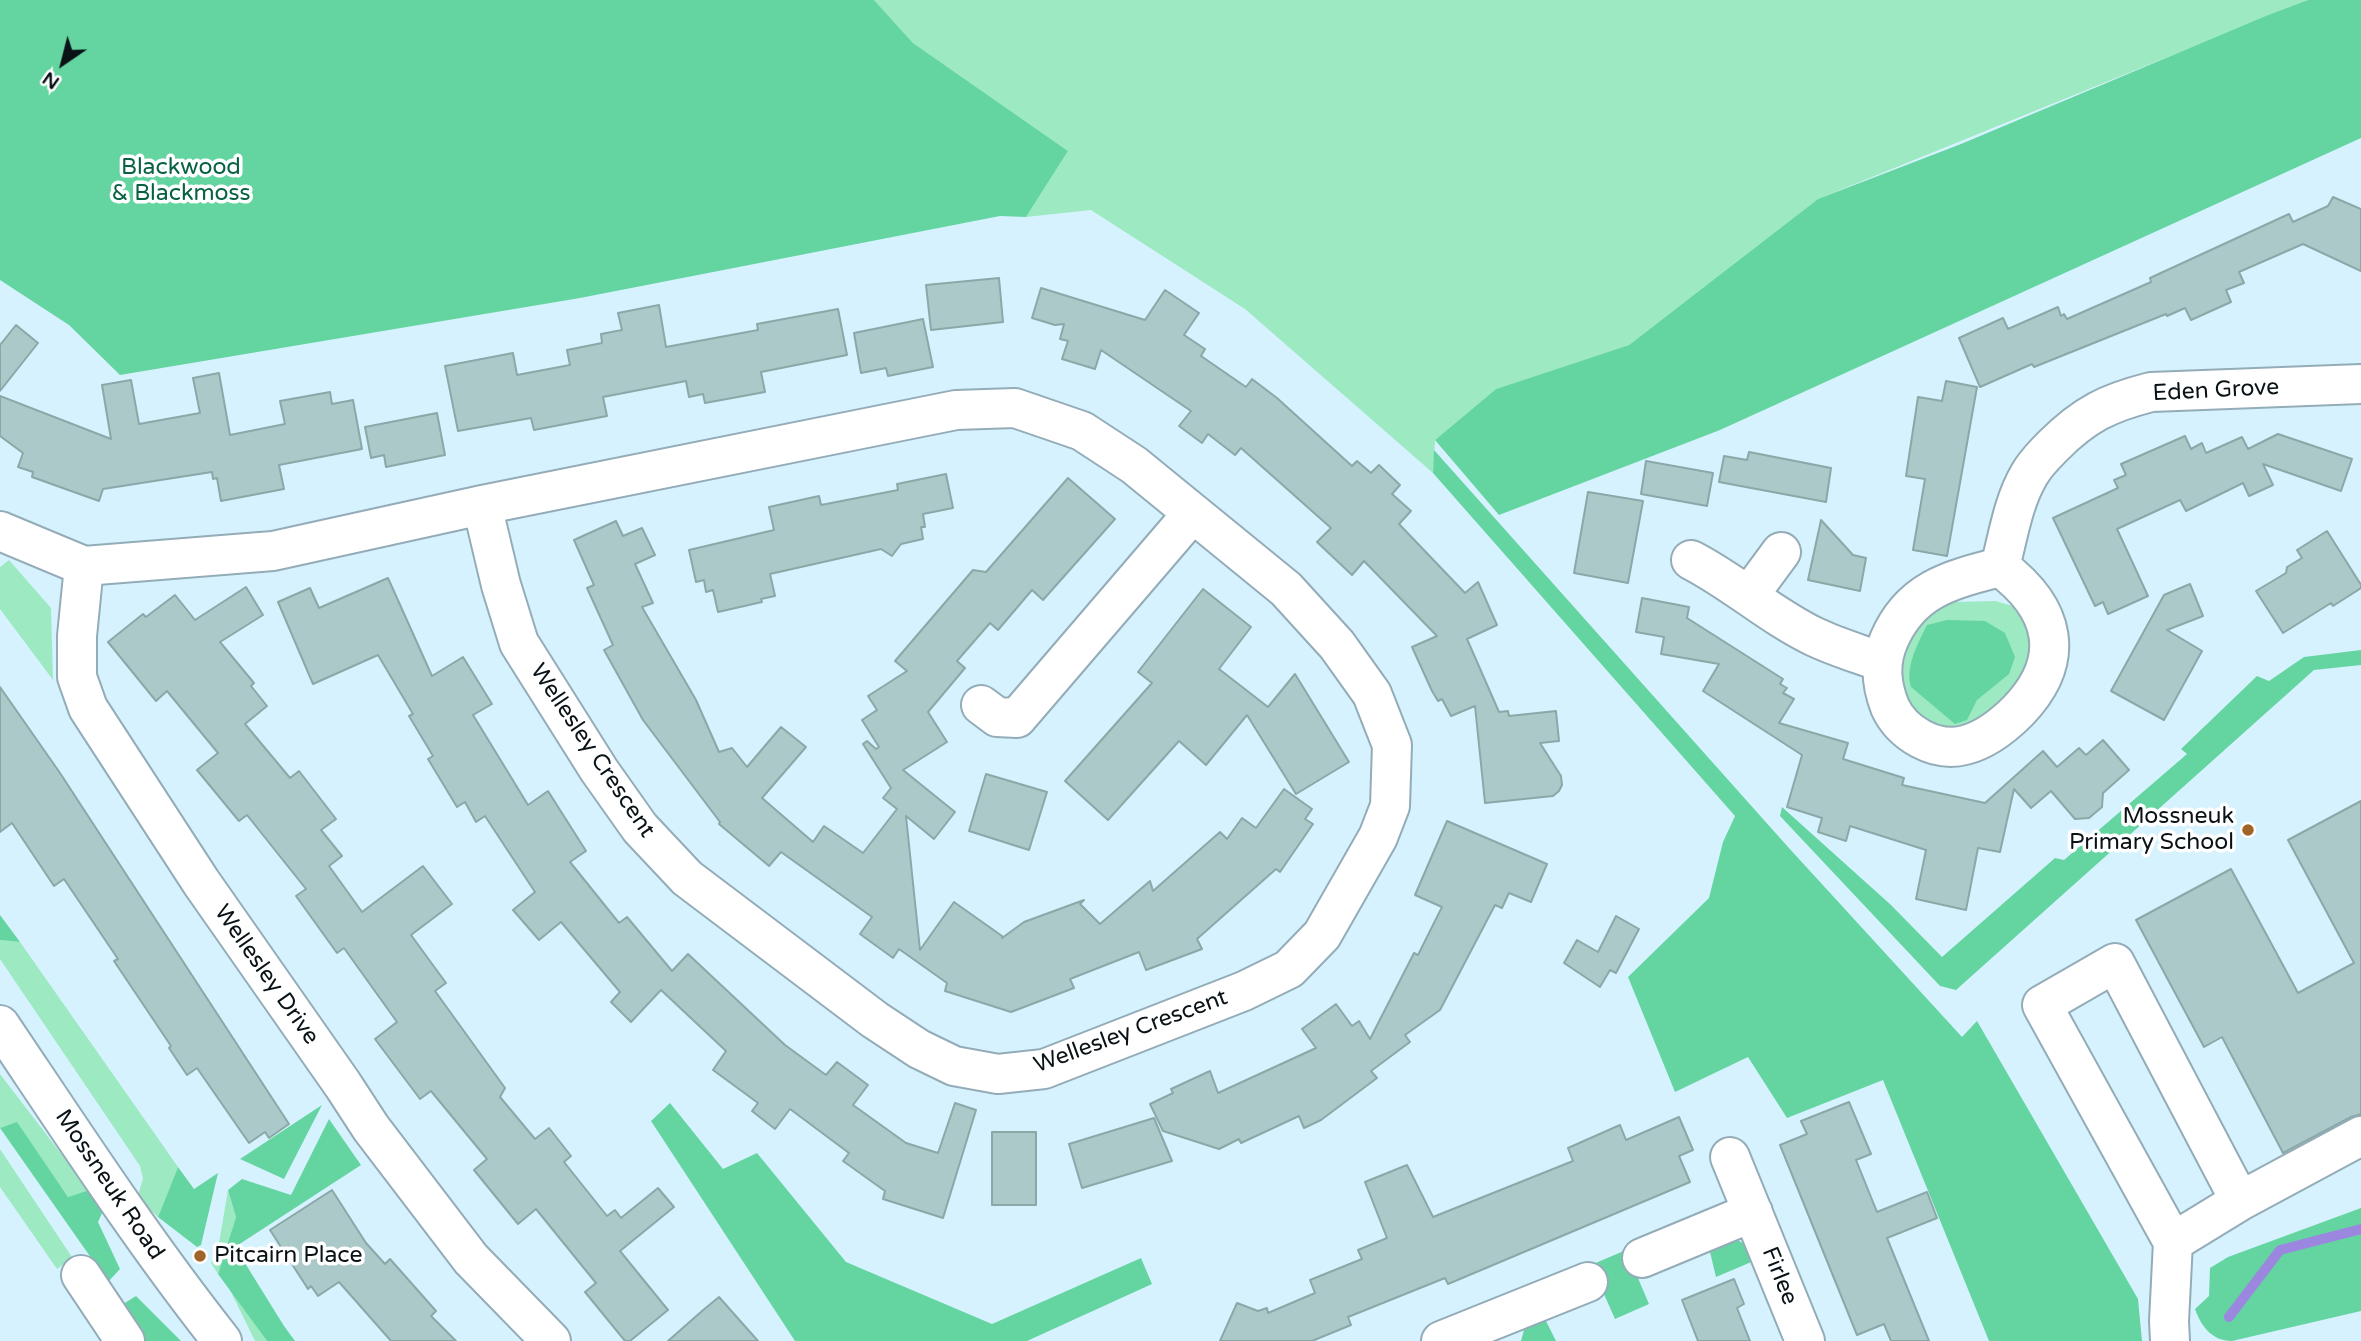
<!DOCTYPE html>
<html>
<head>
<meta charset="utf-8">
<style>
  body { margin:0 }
  #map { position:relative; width:2361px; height:1341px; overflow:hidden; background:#d7f2ff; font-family:"Varela Round",sans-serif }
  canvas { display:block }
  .north { position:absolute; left:28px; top:28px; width:70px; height:70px; -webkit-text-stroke:5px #fff; paint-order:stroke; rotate:215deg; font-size:19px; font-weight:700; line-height:28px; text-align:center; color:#091217 }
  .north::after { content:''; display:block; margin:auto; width:24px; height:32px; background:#091217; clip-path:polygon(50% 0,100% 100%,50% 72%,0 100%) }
</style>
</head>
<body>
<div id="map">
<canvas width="2361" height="1341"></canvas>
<div class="north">N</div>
</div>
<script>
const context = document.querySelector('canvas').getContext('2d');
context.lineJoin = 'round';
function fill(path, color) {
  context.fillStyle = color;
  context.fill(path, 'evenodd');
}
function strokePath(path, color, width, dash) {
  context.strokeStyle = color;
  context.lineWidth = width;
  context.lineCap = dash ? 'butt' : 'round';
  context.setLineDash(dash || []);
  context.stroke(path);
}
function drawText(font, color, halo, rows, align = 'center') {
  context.font = font + ' "Varela Round",sans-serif';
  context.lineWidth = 7;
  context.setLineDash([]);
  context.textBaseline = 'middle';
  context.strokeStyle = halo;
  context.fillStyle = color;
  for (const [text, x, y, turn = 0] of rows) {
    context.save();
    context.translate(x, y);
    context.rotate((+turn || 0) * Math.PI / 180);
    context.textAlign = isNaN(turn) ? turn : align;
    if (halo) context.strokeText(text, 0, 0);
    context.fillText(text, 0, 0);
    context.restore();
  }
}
fill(new Path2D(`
  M 874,0 L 2308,0 L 1818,199 L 1629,345 L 1496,389 L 1435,440 L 1433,473 L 1245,309 L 1091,210 L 1026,217 L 1068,151 L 913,43 Z
  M 9,560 L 51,608 L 53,680 L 0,609 L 0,567 Z
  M 1995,601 L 2013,606 L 2035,633 L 2028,680 L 1985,719 L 1951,733 L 1904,713 L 1897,661 L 1919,617 L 1951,602 Z
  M 0,940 L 20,942 L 178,1167 L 158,1217 L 137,1198 L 143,1179 L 140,1166 L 0,959 Z
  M 0,1074 L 89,1190 L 68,1197 L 17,1123 L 0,1128 Z
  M 0,1149 L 72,1257 L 57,1269 L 0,1187 Z
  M 228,1190 L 236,1217 L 218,1274 L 211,1263 L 217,1255 Z
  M 229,1288 L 267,1341 L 255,1341 Z`), '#9de9c1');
fill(new Path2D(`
  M 0,0 L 874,0 L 913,43 L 1068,151 L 1026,217 L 1000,216 L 580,298 L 120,375 L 69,325 L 0,280 Z
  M 2308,0 L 2361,0 L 2361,138 L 1720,430 L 1499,515 L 1435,440 L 1496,389 L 1629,345 L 1818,199 L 1961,144 L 2266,16 Z
  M 1434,450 L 1788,847 L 1962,1037 L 1977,1021 L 2138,1299 L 2142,1341 L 1989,1341 L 1883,1080 L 1787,1118 L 1748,1057 L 1675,1092 L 1628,977 L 1709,898 L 1723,842 L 1735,816 L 1433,473 Z
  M 1947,620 L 1985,621 L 2005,633 L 2015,657 L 2009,674 L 1977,700 L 1967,720 L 1955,724 L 1911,687 C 1905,667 1918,643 1927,625 Z
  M 2361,650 L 2361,665 L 2314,670 L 1956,990 L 1940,986 L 1780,816 L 1782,807 L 1891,905 L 1942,957 L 2055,858 L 2064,860 L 2187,754 L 2181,749 L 2257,676 L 2269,681 L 2304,657 Z
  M 0,915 L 20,942 L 0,940 Z
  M 670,1103 L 723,1169 L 757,1153 L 846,1262 L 992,1324 L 1141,1258 L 1152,1284 L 1027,1341 L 795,1341 L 651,1121 Z
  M 322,1105 L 284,1179 L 240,1159 Z
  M 329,1119 L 361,1165 L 235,1247 L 284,1326 L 295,1341 L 267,1341 L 218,1274 L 236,1217 L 228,1190 L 242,1179 L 291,1195 Z
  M 17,1122 L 68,1197 L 89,1190 L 103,1211 L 98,1222 L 120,1269 L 108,1282 L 0,1128 Z
  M 178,1167 L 194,1189 L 218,1173 L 201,1245 L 197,1247 L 158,1217 Z
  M 2361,1208 L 2361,1311 L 2232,1341 C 2212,1341 2201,1326 2195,1309 L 2209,1296 L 2210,1268 L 2228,1257 Z
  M 1729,1237 C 1743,1241 1749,1247 1756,1260 L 1716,1277 L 1710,1252 L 1711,1246 Z
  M 1626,1250 L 1649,1304 L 1615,1319 L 1591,1265 Z
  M 136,1296 L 181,1341 L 144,1341 L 120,1306 Z
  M 1544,1317 L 1556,1341 L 1521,1341 L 1525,1326 Z`), '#64d5a0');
strokePath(new Path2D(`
  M 2229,1317 L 2280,1250 L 2361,1229`), '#9c87e0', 10);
const building = new Path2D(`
  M 2333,197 L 2361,209 L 2361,271 L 2303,244 L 2239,272 L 2244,283 L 2226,290 L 2231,302 L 2191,320 L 2185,308 L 2167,316 L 2166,314 L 2034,367 L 2032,364 L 1980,387 L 1959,338 L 2003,318 L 2008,329 L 2058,307 L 2061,316 L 2064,314 L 2067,319 L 2151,282 L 2150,278 L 2289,214 L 2293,222 L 2328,206 Z
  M 999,278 L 1003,322 L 931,330 L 926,285 Z
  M 1041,288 L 1145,320 L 1165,290 L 1199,313 L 1184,335 L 1205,349 L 1201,356 L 1246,387 L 1252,379 L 1277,398 L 1352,466 L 1357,461 L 1371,473 L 1379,465 L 1400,485 L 1392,494 L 1411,511 L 1399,524 L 1465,593 L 1478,582 L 1497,625 L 1467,639 L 1499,712 L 1508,711 L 1509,716 L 1556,711 L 1559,741 L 1540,743 L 1561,776 L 1562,785 L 1559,791 L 1553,796 L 1485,803 L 1475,706 L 1451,716 L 1442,699 L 1438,701 L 1432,691 L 1412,647 L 1437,636 L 1364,561 L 1352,575 L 1317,542 L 1331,528 L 1241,448 L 1235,455 L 1208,434 L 1202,443 L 1179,426 L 1191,411 L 1101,350 L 1095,369 L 1062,359 L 1068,341 L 1060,339 L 1064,324 L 1055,325 L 1032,318 Z
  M 659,305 L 666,347 L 758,330 L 757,324 L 838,309 L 847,355 L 761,372 L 765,392 L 705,403 L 703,394 L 689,397 L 686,381 L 603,397 L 607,416 L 534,430 L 531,418 L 458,431 L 445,366 L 513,353 L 517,375 L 570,365 L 567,350 L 602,343 L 601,334 L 622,330 L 618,313 Z
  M 923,319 L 933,367 L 888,376 L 886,368 L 861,373 L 854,333 Z
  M 16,325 L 38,343 L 0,391 L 0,345 Z
  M 219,373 L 230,435 L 285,424 L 280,401 L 330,392 L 332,404 L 353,400 L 362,449 L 279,465 L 284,489 L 221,501 L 217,478 L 213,479 L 212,472 L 103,489 L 99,501 L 32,477 L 33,472 L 18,467 L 23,453 L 0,436 L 0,396 L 111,439 L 102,385 L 131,380 L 139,424 L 200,413 L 193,378 Z
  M 1946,381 L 1977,387 L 1947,556 L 1913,550 L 1925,479 L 1906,476 L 1918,397 L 1942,401 Z
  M 437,413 L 445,455 L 386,467 L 384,455 L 371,458 L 365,427 Z
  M 2278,434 L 2352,459 L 2341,491 L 2263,464 L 2273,485 L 2249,496 L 2243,483 L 2186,511 L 2180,500 L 2117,529 L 2148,596 L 2108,614 L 2103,602 L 2095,606 L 2053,518 L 2118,488 L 2114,480 L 2126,475 L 2121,464 L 2185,436 L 2191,449 L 2202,443 L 2206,453 L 2242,437 L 2248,449 Z
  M 1749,452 L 1831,468 L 1826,502 L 1719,482 L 1724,456 L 1747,460 Z
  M 1646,461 L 1713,473 L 1707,506 L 1641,494 Z
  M 946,474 L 953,508 L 923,514 L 925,527 L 921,527 L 923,539 L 901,544 L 892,556 L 881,549 L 770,574 L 775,596 L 761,599 L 762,602 L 718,612 L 713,590 L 706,592 L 704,580 L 696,582 L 689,550 L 774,530 L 769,507 L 819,496 L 821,505 L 898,490 L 897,484 Z
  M 1068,478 L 1115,519 L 1043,600 L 1032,590 L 998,630 L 990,623 L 957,661 L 965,668 L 928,712 L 947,742 L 903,770 L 955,812 L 934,839 L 906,816 L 920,950 L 954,902 L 1002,936 L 1002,938 L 1024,922 L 1084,900 L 1080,904 L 1100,924 L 1150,881 L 1153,891 L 1220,832 L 1227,839 L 1242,818 L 1256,828 L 1284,789 L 1312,809 L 1305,819 L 1313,824 L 1280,872 L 1276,869 L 1197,939 L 1202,949 L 1146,970 L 1139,952 L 1070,979 L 1074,988 L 1011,1012 L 945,991 L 947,983 L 899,949 L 893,958 L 860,934 L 872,917 L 781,852 L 769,866 L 719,824 L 720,822 L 643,720 L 604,650 L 613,645 L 587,588 L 594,585 L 574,540 L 616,521 L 623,536 L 642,528 L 655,555 L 635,564 L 653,603 L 642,607 L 696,700 L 719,752 L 732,748 L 747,767 L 781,727 L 806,747 L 762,798 L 813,842 L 824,826 L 863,853 L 897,809 L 883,798 L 891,788 L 863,744 L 867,741 L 876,749 L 879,747 L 862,720 L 877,710 L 868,696 L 907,671 L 895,661 L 973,570 L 986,572 Z
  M 1588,492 L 1643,501 L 1628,583 L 1574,573 Z
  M 1821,520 L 1853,555 L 1866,558 L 1860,591 L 1808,580 Z
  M 2327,531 L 2361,585 L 2361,588 L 2333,606 L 2331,603 L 2283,633 L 2256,591 L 2286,573 L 2287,567 L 2302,558 L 2297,550 Z
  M 388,578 L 432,676 L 463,657 L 492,704 L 473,715 L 528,805 L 548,791 L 586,851 L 570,862 L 619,923 L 627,917 L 672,971 L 688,954 L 785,1045 L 826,1075 L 837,1062 L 868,1085 L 853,1105 L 906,1143 L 938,1153 L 955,1103 L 976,1110 L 943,1218 L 883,1199 L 885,1191 L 843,1161 L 849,1153 L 790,1109 L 775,1129 L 752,1111 L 758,1103 L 713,1070 L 726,1051 L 661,990 L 631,1022 L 611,1002 L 620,992 L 561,922 L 539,940 L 513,910 L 535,892 L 485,816 L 476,822 L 465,802 L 457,807 L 428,759 L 433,756 L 409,716 L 413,714 L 378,655 L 313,684 L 278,602 L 310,588 L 319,608 Z
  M 2190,584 L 2203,616 L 2167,630 L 2202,651 L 2164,720 L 2111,691 L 2164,595 Z
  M 246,587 L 263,615 L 220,642 L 254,683 L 251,686 L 267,706 L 245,724 L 290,778 L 299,771 L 336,819 L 321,830 L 342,856 L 329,866 L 362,912 L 423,866 L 452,904 L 411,935 L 446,983 L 435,991 L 505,1088 L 500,1097 L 535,1139 L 549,1128 L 571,1156 L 564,1162 L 607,1216 L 615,1210 L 621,1218 L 658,1188 L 674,1207 L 620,1251 L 668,1310 L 630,1341 L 625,1341 L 585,1292 L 596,1283 L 536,1209 L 518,1224 L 474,1170 L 487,1159 L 431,1091 L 420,1099 L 375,1039 L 397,1022 L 344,948 L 337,953 L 296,896 L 306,889 L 247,815 L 239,821 L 197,770 L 218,753 L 167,691 L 156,701 L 108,642 L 143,614 L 146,617 L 175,595 L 195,620 Z
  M 1203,589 L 1251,627 L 1219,669 L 1268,707 L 1295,674 L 1349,762 L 1296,794 L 1247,715 L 1206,765 L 1179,741 L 1108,820 L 1065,781 L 1152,683 L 1138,672 Z
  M 1642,598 L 1689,607 L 1687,618 L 1783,679 L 1780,684 L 1787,688 L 1783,693 L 1794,699 L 1779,723 L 1848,743 L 1843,759 L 1904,778 L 1902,785 L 1985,803 L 2043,751 L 2057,767 L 2079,748 L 2086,755 L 2103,740 L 2129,770 L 2103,793 L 2102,807 L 2089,818 L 2075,819 L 2051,791 L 2031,808 L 2014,789 L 2000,852 L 1978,848 L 1966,910 L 1916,899 L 1926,850 L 1850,826 L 1846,841 L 1818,832 L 1822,818 L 1787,807 L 1802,755 L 1703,691 L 1719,664 L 1661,654 L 1664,637 L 1636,632 Z
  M 0,687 L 60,773 L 289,1124 L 269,1138 L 265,1132 L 249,1143 L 197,1068 L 187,1075 L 169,1048 L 171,1046 L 114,961 L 118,959 L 64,879 L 54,886 L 12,823 L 0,832 Z
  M 986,774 L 1047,792 L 1029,850 L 969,831 Z
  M 2361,801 L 2361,1114 L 2351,1117 L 2283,1153 L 2222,1037 L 2204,1047 L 2136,920 L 2231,869 L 2298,993 L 2354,963 L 2288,840 Z
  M 1447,821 L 1547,864 L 1531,902 L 1509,893 L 1502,908 L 1495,905 L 1440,1010 L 1405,1035 L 1410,1042 L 1371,1071 L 1377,1078 L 1321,1120 L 1304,1128 L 1299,1116 L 1241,1143 L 1239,1139 L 1219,1149 L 1163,1131 L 1150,1104 L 1173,1093 L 1171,1089 L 1210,1071 L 1218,1093 L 1316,1048 L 1302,1029 L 1336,1004 L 1352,1026 L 1359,1021 L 1370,1039 L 1414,953 L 1418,955 L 1442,907 L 1415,895 Z
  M 1616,916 L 1639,929 L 1616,973 L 1610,970 L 1600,987 L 1564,963 L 1577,940 L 1598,952 Z
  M 1849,1102 L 1871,1154 L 1856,1160 L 1877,1212 L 1927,1192 L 1937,1218 L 1887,1238 L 1929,1341 L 1891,1341 L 1884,1324 L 1857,1335 L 1780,1145 L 1807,1134 L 1801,1121 Z
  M 1679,1117 L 1693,1150 L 1679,1156 L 1690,1182 L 1448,1284 L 1445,1278 L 1348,1317 L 1351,1325 L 1312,1341 L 1220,1341 L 1237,1303 L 1258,1311 L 1267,1308 L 1268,1313 L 1315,1293 L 1310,1280 L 1362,1259 L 1358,1250 L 1387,1238 L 1365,1182 L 1407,1165 L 1433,1217 L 1573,1161 L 1568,1148 L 1620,1125 L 1626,1140 Z
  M 1154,1118 L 1172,1161 L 1082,1188 L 1069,1144 Z
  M 992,1132 L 1036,1132 L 1036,1205 L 992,1205 Z
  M 332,1190 L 366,1243 L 385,1264 L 390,1259 L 436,1311 L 431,1316 L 456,1341 L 391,1341 L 339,1282 L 318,1296 L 311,1286 L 308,1289 L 270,1230 Z
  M 1734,1279 L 1744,1304 L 1737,1308 L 1750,1341 L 1698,1341 L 1682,1300 Z
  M 719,1297 L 758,1341 L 668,1341 L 702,1311 Z`);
fill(building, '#aac9c8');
strokePath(building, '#8aa8a7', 2);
const minor = new Path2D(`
  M 0,531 L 84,566 L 273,551 L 482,505 L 956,410 L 1015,408 L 1082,431 L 1134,465 L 1286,589 L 1337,645 L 1372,694 L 1392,745 L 1390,806 L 1378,837 L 1322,935 L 1289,969 L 1244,991 L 1044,1069 L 998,1074 L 954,1066 L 919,1049 L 875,1020 L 687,878 L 640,828 L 599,770 L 519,643 L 501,585 L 482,505
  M 1691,560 C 1734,582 1771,616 1815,637 C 1836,647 1860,654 1881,662
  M 84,566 L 77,636 L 77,677 L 88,708 L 201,882 L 343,1085 L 371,1128 L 471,1259 L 551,1341
  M 2000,567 C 2055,608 2068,659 2018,711 C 2004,725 1985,740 1965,745 C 1935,753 1902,733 1890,707 C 1881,684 1879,663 1889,640 C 1911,589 1950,580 2000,567 Z
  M 2000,567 C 2008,537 2013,502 2029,475 C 2035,464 2045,454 2053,446 C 2085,414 2108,403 2151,392 L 2361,384
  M 1750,594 L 1781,552
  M 981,705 L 997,717 L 1017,718 L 1192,514
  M 0,1025 C 72,1132 142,1240 222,1341
  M 1730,1157 L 1805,1341
  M 2240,1201 L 2361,1136
  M 1642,1258 L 1753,1212
  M 81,1275 L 125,1341
  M 1441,1341 L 1588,1282
  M 2170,1341 L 2169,1321 L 2173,1242 L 2042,1005 L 2115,963 L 2240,1201 L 2173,1242`);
strokePath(minor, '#93acb8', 42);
strokePath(minor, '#fff', 38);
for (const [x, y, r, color] of [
  [2248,830,7,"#a16428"],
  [200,1256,7,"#a16428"]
]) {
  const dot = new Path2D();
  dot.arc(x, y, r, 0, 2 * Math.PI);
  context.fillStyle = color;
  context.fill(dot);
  strokePath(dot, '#fff', 2.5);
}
drawText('23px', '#066241', '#fff', [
  ["Blackwood",181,168],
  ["& Blackmoss",181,194]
]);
drawText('23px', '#091217', '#fff', [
  ["Eden Grove",2216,391,-3],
  ["Wellesley Crescent",592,751,56],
  ["Wellesley Drive",266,975,55],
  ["Wellesley Crescent",1131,1032,-20],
  ["Mossneuk Road",109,1185,56],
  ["Firlee",1779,1276,68]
]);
drawText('23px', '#091217', '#fff', [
  ["Mossneuk",2234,817],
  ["Primary School",2234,843],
  ["Pitcairn Place",214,1256,"left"]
], 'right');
</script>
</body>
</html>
